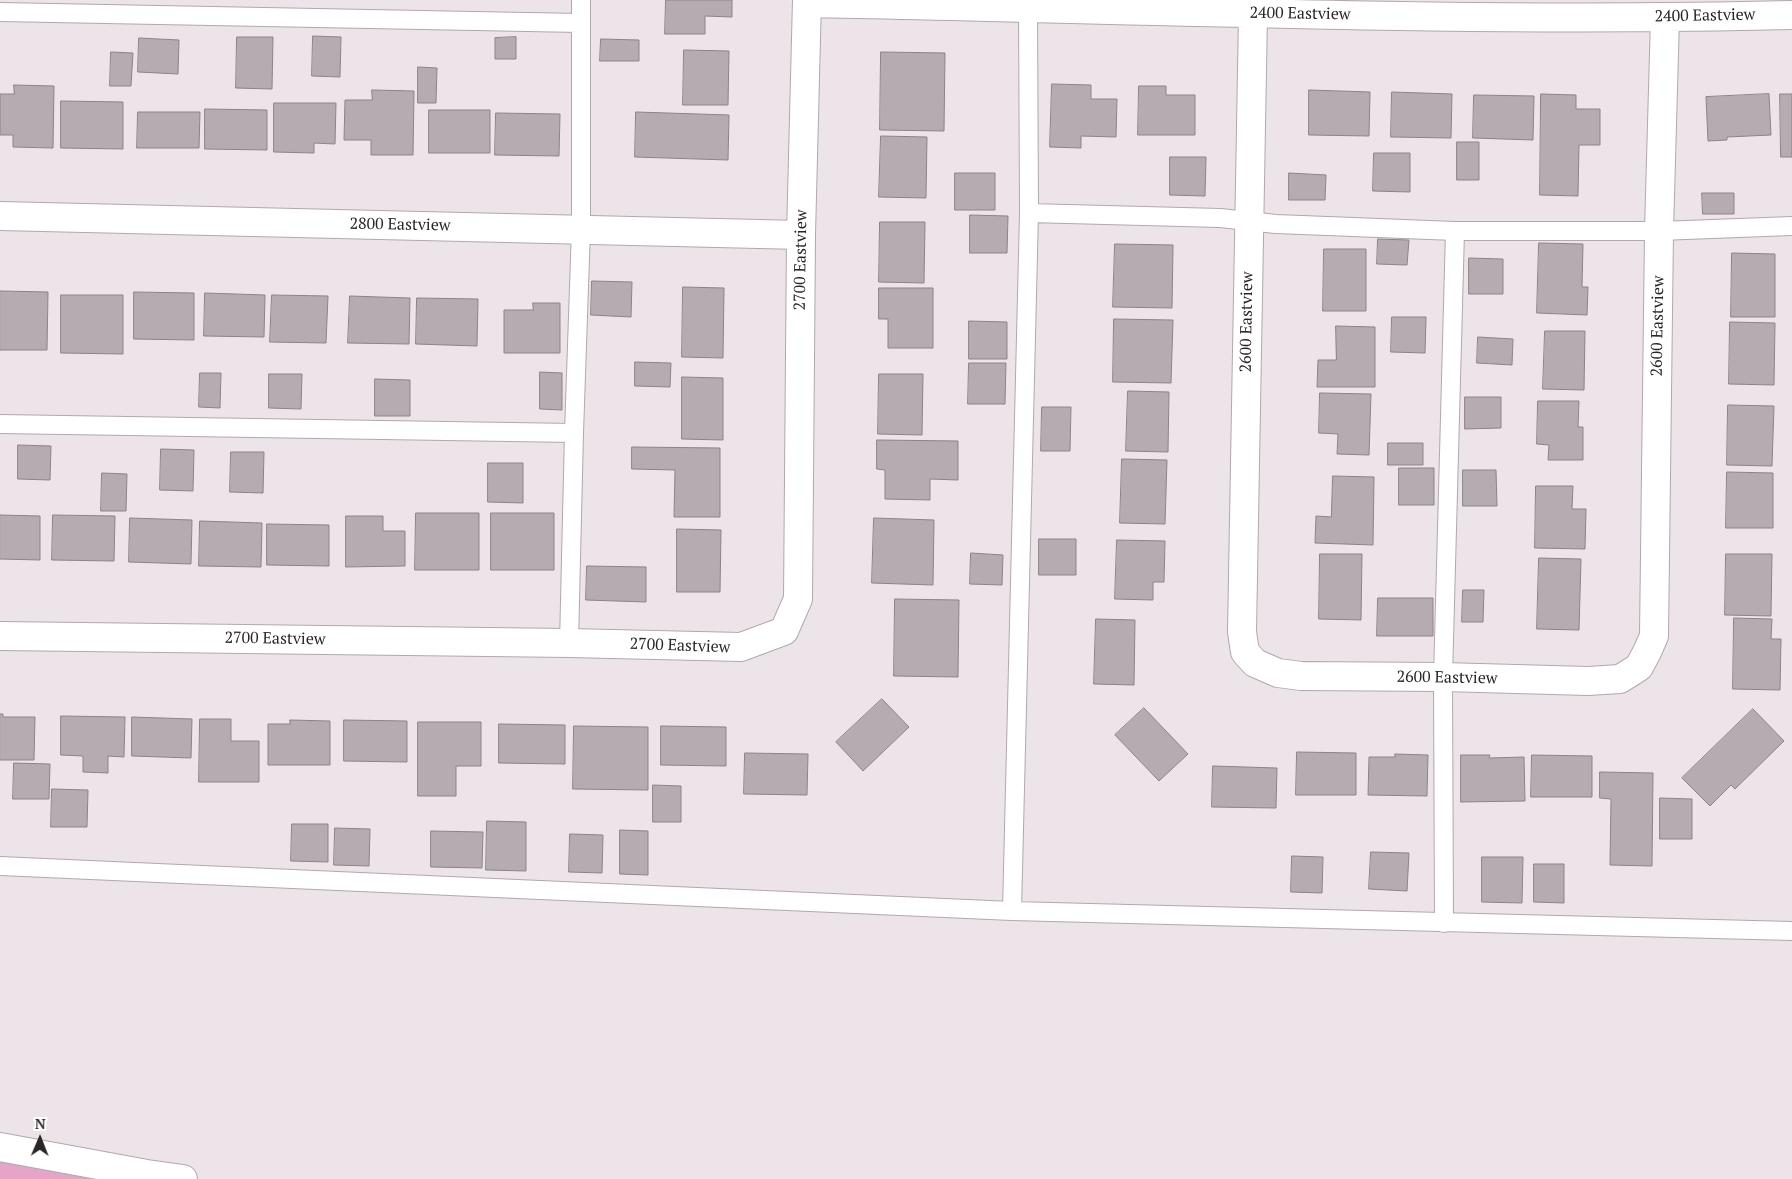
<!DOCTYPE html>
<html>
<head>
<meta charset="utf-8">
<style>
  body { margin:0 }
  #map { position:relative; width:1792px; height:1179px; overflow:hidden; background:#ede4e9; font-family:"PT Serif",serif }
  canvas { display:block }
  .north { position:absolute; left:15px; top:1114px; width:50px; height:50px; -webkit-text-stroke:4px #fff; paint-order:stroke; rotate:1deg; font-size:14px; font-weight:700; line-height:20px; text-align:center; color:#2a2628 }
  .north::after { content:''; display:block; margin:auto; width:18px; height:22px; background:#2a2628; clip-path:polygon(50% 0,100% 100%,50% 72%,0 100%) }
</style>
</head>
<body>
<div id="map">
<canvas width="1792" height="1179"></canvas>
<div class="north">N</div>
</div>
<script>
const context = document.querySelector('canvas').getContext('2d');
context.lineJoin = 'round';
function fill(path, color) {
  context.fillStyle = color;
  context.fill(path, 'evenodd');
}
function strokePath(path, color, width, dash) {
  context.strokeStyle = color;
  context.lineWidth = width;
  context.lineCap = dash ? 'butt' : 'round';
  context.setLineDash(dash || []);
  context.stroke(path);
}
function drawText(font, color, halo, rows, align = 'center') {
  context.font = font + ' "PT Serif",serif';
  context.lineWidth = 5;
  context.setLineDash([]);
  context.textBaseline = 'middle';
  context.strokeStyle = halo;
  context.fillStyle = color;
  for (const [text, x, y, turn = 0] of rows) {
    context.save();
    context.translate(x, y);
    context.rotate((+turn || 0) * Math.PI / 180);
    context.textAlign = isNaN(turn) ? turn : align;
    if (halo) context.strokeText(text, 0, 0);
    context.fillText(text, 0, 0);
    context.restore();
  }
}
fill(new Path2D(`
  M 0,1160 L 137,1179 L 0,1179 Z`), '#e6a4c9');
const building = new Path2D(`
  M 666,0 L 732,0 L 732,17 L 705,16 L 705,34 L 665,34 Z
  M 313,36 L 341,37 L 340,77 L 312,76 Z
  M 237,37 L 273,37 L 272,89 L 236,88 Z
  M 516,37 L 516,59 L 495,59 L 495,38 Z
  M 139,38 L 179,40 L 178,74 L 138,72 Z
  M 601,39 L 639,40 L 639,61 L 600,61 Z
  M 684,50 L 729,51 L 728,105 L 683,105 Z
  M 111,52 L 133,53 L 131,86 L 110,86 Z
  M 881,52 L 945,53 L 944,131 L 880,130 Z
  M 418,67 L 437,68 L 436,103 L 418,103 Z
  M 1052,84 L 1091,85 L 1091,99 L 1117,99 L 1116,137 L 1081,136 L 1081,148 L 1050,147 Z
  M 14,85 L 54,86 L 53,148 L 13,147 L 13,135 L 0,135 L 0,94 L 14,94 Z
  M 1139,86 L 1166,86 L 1166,95 L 1195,95 L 1195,135 L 1138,135 Z
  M 372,90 L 414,91 L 413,155 L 371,155 L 371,140 L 344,140 L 345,100 L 372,100 Z
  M 1309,90 L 1370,92 L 1369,136 L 1309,135 Z
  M 1392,92 L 1452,94 L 1451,138 L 1391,137 Z
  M 1541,94 L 1576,95 L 1576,109 L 1600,109 L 1600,145 L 1579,145 L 1578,196 L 1540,195 Z
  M 1769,94 L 1771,135 L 1727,137 L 1727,140 L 1708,141 L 1706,97 Z
  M 1780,94 L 1792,94 L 1792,157 L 1781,157 Z
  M 1474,95 L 1534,96 L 1533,140 L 1473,138 Z
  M 61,101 L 123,102 L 123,149 L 61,148 Z
  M 274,103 L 336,103 L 335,144 L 314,143 L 314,153 L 274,152 Z
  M 205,109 L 267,110 L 267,150 L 205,149 Z
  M 429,110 L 490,110 L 490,153 L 429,153 Z
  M 138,112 L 200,112 L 199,148 L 137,148 Z
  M 636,112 L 729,115 L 728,160 L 635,157 Z
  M 496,113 L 560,114 L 559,156 L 495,155 Z
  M 881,136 L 927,137 L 926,198 L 879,197 Z
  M 1457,142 L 1479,142 L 1479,180 L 1457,180 Z
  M 1374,153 L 1410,153 L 1410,192 L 1373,191 Z
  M 1170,157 L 1206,157 L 1205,196 L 1170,195 Z
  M 955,173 L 995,173 L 995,210 L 955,210 Z
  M 1289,173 L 1326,175 L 1325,200 L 1289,200 Z
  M 1702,193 L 1734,193 L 1734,214 L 1703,214 Z
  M 970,215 L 1008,216 L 1007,253 L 970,253 Z
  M 880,222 L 925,222 L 924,283 L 879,282 Z
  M 1378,239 L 1409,240 L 1407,265 L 1377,264 Z
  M 1539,243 L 1583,244 L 1582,287 L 1588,287 L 1587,315 L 1537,313 Z
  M 1115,244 L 1173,245 L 1172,308 L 1113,307 Z
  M 1324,249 L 1366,249 L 1366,311 L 1323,311 Z
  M 1732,253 L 1775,254 L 1775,317 L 1731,317 Z
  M 1469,258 L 1503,259 L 1503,294 L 1469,294 Z
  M 592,281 L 632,282 L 631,317 L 591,315 Z
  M 683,287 L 724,288 L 723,358 L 682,357 Z
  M 879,288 L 933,288 L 933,348 L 888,348 L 888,319 L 879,319 Z
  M 0,291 L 48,292 L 47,350 L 0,350 Z
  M 134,292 L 194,293 L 194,340 L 134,339 Z
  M 205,293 L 265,295 L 264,337 L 204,336 Z
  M 61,295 L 123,295 L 123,354 L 61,353 Z
  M 272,295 L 328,296 L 326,343 L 270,342 Z
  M 350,296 L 410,298 L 409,344 L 348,343 Z
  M 417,298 L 478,299 L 477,346 L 416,344 Z
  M 533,303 L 560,303 L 560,353 L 504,353 L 504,310 L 533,310 Z
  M 1392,317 L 1426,317 L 1425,353 L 1391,352 Z
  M 1114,319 L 1173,320 L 1171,383 L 1113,382 Z
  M 969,321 L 1007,322 L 1007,359 L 969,359 Z
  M 1730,322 L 1775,323 L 1774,385 L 1729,384 Z
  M 1336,326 L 1375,327 L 1375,387 L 1317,387 L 1318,360 L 1336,360 Z
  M 1545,331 L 1585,331 L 1584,390 L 1543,389 Z
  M 1478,337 L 1513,339 L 1512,365 L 1477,363 Z
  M 635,362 L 671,363 L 670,387 L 635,386 Z
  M 969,363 L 1006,363 L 1005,404 L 968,404 Z
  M 540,372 L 562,373 L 562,410 L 540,409 Z
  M 200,373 L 221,373 L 220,408 L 199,407 Z
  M 269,374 L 302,374 L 301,409 L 269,408 Z
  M 879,374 L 923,374 L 922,435 L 878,434 Z
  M 682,377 L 723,378 L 723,440 L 682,439 Z
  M 375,379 L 410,380 L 410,416 L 375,416 Z
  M 1128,391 L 1169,392 L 1168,452 L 1126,451 Z
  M 1320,393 L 1371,394 L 1369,455 L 1337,454 L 1338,434 L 1319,433 Z
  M 1465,397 L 1501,397 L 1501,428 L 1465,429 Z
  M 1538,401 L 1579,401 L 1578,427 L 1583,427 L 1583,460 L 1548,460 L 1549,445 L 1537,444 Z
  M 1728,405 L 1774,406 L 1772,466 L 1727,465 Z
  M 1042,407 L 1071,407 L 1070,451 L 1041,451 Z
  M 877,440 L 958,441 L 958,480 L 930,479 L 930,500 L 885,499 L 885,470 L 877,469 Z
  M 1388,443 L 1423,443 L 1423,465 L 1388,465 Z
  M 18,445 L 51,446 L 50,480 L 18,479 Z
  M 632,447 L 720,448 L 720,517 L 674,517 L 675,470 L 632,469 Z
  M 161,449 L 194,450 L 193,491 L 160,490 Z
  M 231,452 L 264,452 L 263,493 L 230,492 Z
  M 1122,459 L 1167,460 L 1165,524 L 1120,523 Z
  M 488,463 L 523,463 L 523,503 L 488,502 Z
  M 1399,468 L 1434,468 L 1434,505 L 1399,505 Z
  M 1463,470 L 1496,470 L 1497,506 L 1463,506 Z
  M 1727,472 L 1773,473 L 1773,528 L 1726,528 Z
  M 102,473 L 127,474 L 126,511 L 101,511 Z
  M 1333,476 L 1374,477 L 1373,545 L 1315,543 L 1316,516 L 1331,517 Z
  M 1536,486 L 1573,486 L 1572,509 L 1586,509 L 1585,549 L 1535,548 Z
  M 416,513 L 479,513 L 479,570 L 415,570 Z
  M 491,513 L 554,513 L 554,570 L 491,570 Z
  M 0,515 L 40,516 L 40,560 L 0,559 Z
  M 53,515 L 115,516 L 114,561 L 52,560 Z
  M 346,516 L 383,516 L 383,531 L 405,531 L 405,566 L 346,567 Z
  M 130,518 L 192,520 L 191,564 L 129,562 Z
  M 874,518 L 934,520 L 933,585 L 872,583 Z
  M 200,521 L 262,523 L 261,567 L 199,566 Z
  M 267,524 L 329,525 L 329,566 L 267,565 Z
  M 677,529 L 721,530 L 720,592 L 677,592 Z
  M 1039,539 L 1076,539 L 1076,575 L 1039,575 Z
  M 1117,540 L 1165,541 L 1164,582 L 1153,582 L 1153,600 L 1115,599 Z
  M 971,553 L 1003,555 L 1002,585 L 970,584 Z
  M 1320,554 L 1362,554 L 1361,620 L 1319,619 Z
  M 1726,554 L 1772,554 L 1771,616 L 1725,615 Z
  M 1539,558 L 1581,559 L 1579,630 L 1537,629 Z
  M 587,566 L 646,567 L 646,602 L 586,600 Z
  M 1463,590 L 1484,590 L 1483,622 L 1462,622 Z
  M 1378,598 L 1433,598 L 1433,636 L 1377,636 Z
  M 895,599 L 959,600 L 958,677 L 894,676 Z
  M 1734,618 L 1772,619 L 1771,639 L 1781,639 L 1780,690 L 1733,689 Z
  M 1096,619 L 1135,620 L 1134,685 L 1094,684 Z
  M 882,699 L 909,727 L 863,771 L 836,742 Z
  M 1144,708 L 1188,754 L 1159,781 L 1115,735 Z
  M 1753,709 L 1784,741 L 1735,789 L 1731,785 L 1710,806 L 1682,778 Z
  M 0,714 L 3,714 L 3,717 L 35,717 L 34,760 L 0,760 Z
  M 61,716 L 125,717 L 124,757 L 108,756 L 108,773 L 83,772 L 83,756 L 61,755 Z
  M 132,717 L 192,719 L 191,758 L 132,756 Z
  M 200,719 L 231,719 L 231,741 L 259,741 L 259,782 L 199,782 Z
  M 290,720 L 330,721 L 330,765 L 268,765 L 268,724 L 290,724 Z
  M 344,720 L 407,721 L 407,762 L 344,761 Z
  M 418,722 L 481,722 L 481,766 L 456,766 L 456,796 L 418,796 Z
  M 499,724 L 565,725 L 565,764 L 499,763 Z
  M 574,726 L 648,727 L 648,790 L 573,789 Z
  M 661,726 L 726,727 L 726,766 L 661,765 Z
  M 1297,752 L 1356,753 L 1356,795 L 1296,795 Z
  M 745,753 L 808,754 L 807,795 L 744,794 Z
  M 1395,754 L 1428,755 L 1427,796 L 1368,795 L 1369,757 L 1395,757 Z
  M 1461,755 L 1490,755 L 1489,758 L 1524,757 L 1525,801 L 1461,802 Z
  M 1532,755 L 1592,756 L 1592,797 L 1531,797 Z
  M 14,763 L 50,764 L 49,799 L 13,799 Z
  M 1213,766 L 1277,768 L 1276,808 L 1212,807 Z
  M 1600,772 L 1653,773 L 1652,866 L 1610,865 L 1611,799 L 1600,798 Z
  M 653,785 L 681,786 L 681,822 L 653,822 Z
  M 52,789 L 88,790 L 87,827 L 51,827 Z
  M 1660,798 L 1692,799 L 1692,839 L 1660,839 Z
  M 487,821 L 526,822 L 526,871 L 486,870 Z
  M 292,824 L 328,824 L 328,862 L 291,861 Z
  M 335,828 L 370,829 L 369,866 L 334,865 Z
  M 620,830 L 648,831 L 648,875 L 620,874 Z
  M 431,831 L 483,832 L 482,868 L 431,867 Z
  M 570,834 L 603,835 L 602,873 L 569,872 Z
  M 1371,852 L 1409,853 L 1407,891 L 1369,889 Z
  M 1292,856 L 1323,857 L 1322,893 L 1291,892 Z
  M 1482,857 L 1523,857 L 1522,903 L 1482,902 Z
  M 1534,864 L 1564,864 L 1564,903 L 1534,902 Z`);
fill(building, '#b5acb1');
strokePath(building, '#8c8387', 1);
const service = new Path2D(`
  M 0,12 L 580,23
  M 1029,213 L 1220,218 L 1276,224 L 1455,231 L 1659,231 L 1792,226
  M 0,424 L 574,433
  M 569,643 L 574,433 L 581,229 L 581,0
  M 0,866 L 1012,911 L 1792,931
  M 1012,911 L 1029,213 L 1028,7
  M 1444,923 L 1443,677 L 1455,231`);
const minor = new Path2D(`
  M 807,3 C 1136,9 1464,23 1792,15
  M 1253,14 L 1242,632 L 1245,652 L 1255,663 L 1278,673 L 1301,676 L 1443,677 L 1588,681 L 1620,679 L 1639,667 L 1647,652 L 1654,636 L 1659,231 L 1665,18
  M 0,216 L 801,235
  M 0,636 L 569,643 L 741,647 L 784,631 L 798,599 L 801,235 L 807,0`);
const motorway = new Path2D(`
  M 0,1147 L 147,1174 L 183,1179`);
strokePath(service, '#b1a8ad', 20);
strokePath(minor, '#b1a8ad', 30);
strokePath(motorway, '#b1a8ad', 30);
strokePath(service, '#fff', 18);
strokePath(minor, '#fff', 28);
strokePath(motorway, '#fff', 28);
drawText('16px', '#2a2628', '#fff', [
  ["2400 Eastview",1300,14,1],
  ["2400 Eastview",1705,16,-1],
  ["2800 Eastview",400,225,1],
  ["2700 Eastview",801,260,-89],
  ["2600 Eastview",1247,322,-89],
  ["2600 Eastview",1658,326,-89],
  ["2700 Eastview",275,639,1],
  ["2700 Eastview",680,646,2],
  ["2600 Eastview",1447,678,1]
]);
</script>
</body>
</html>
